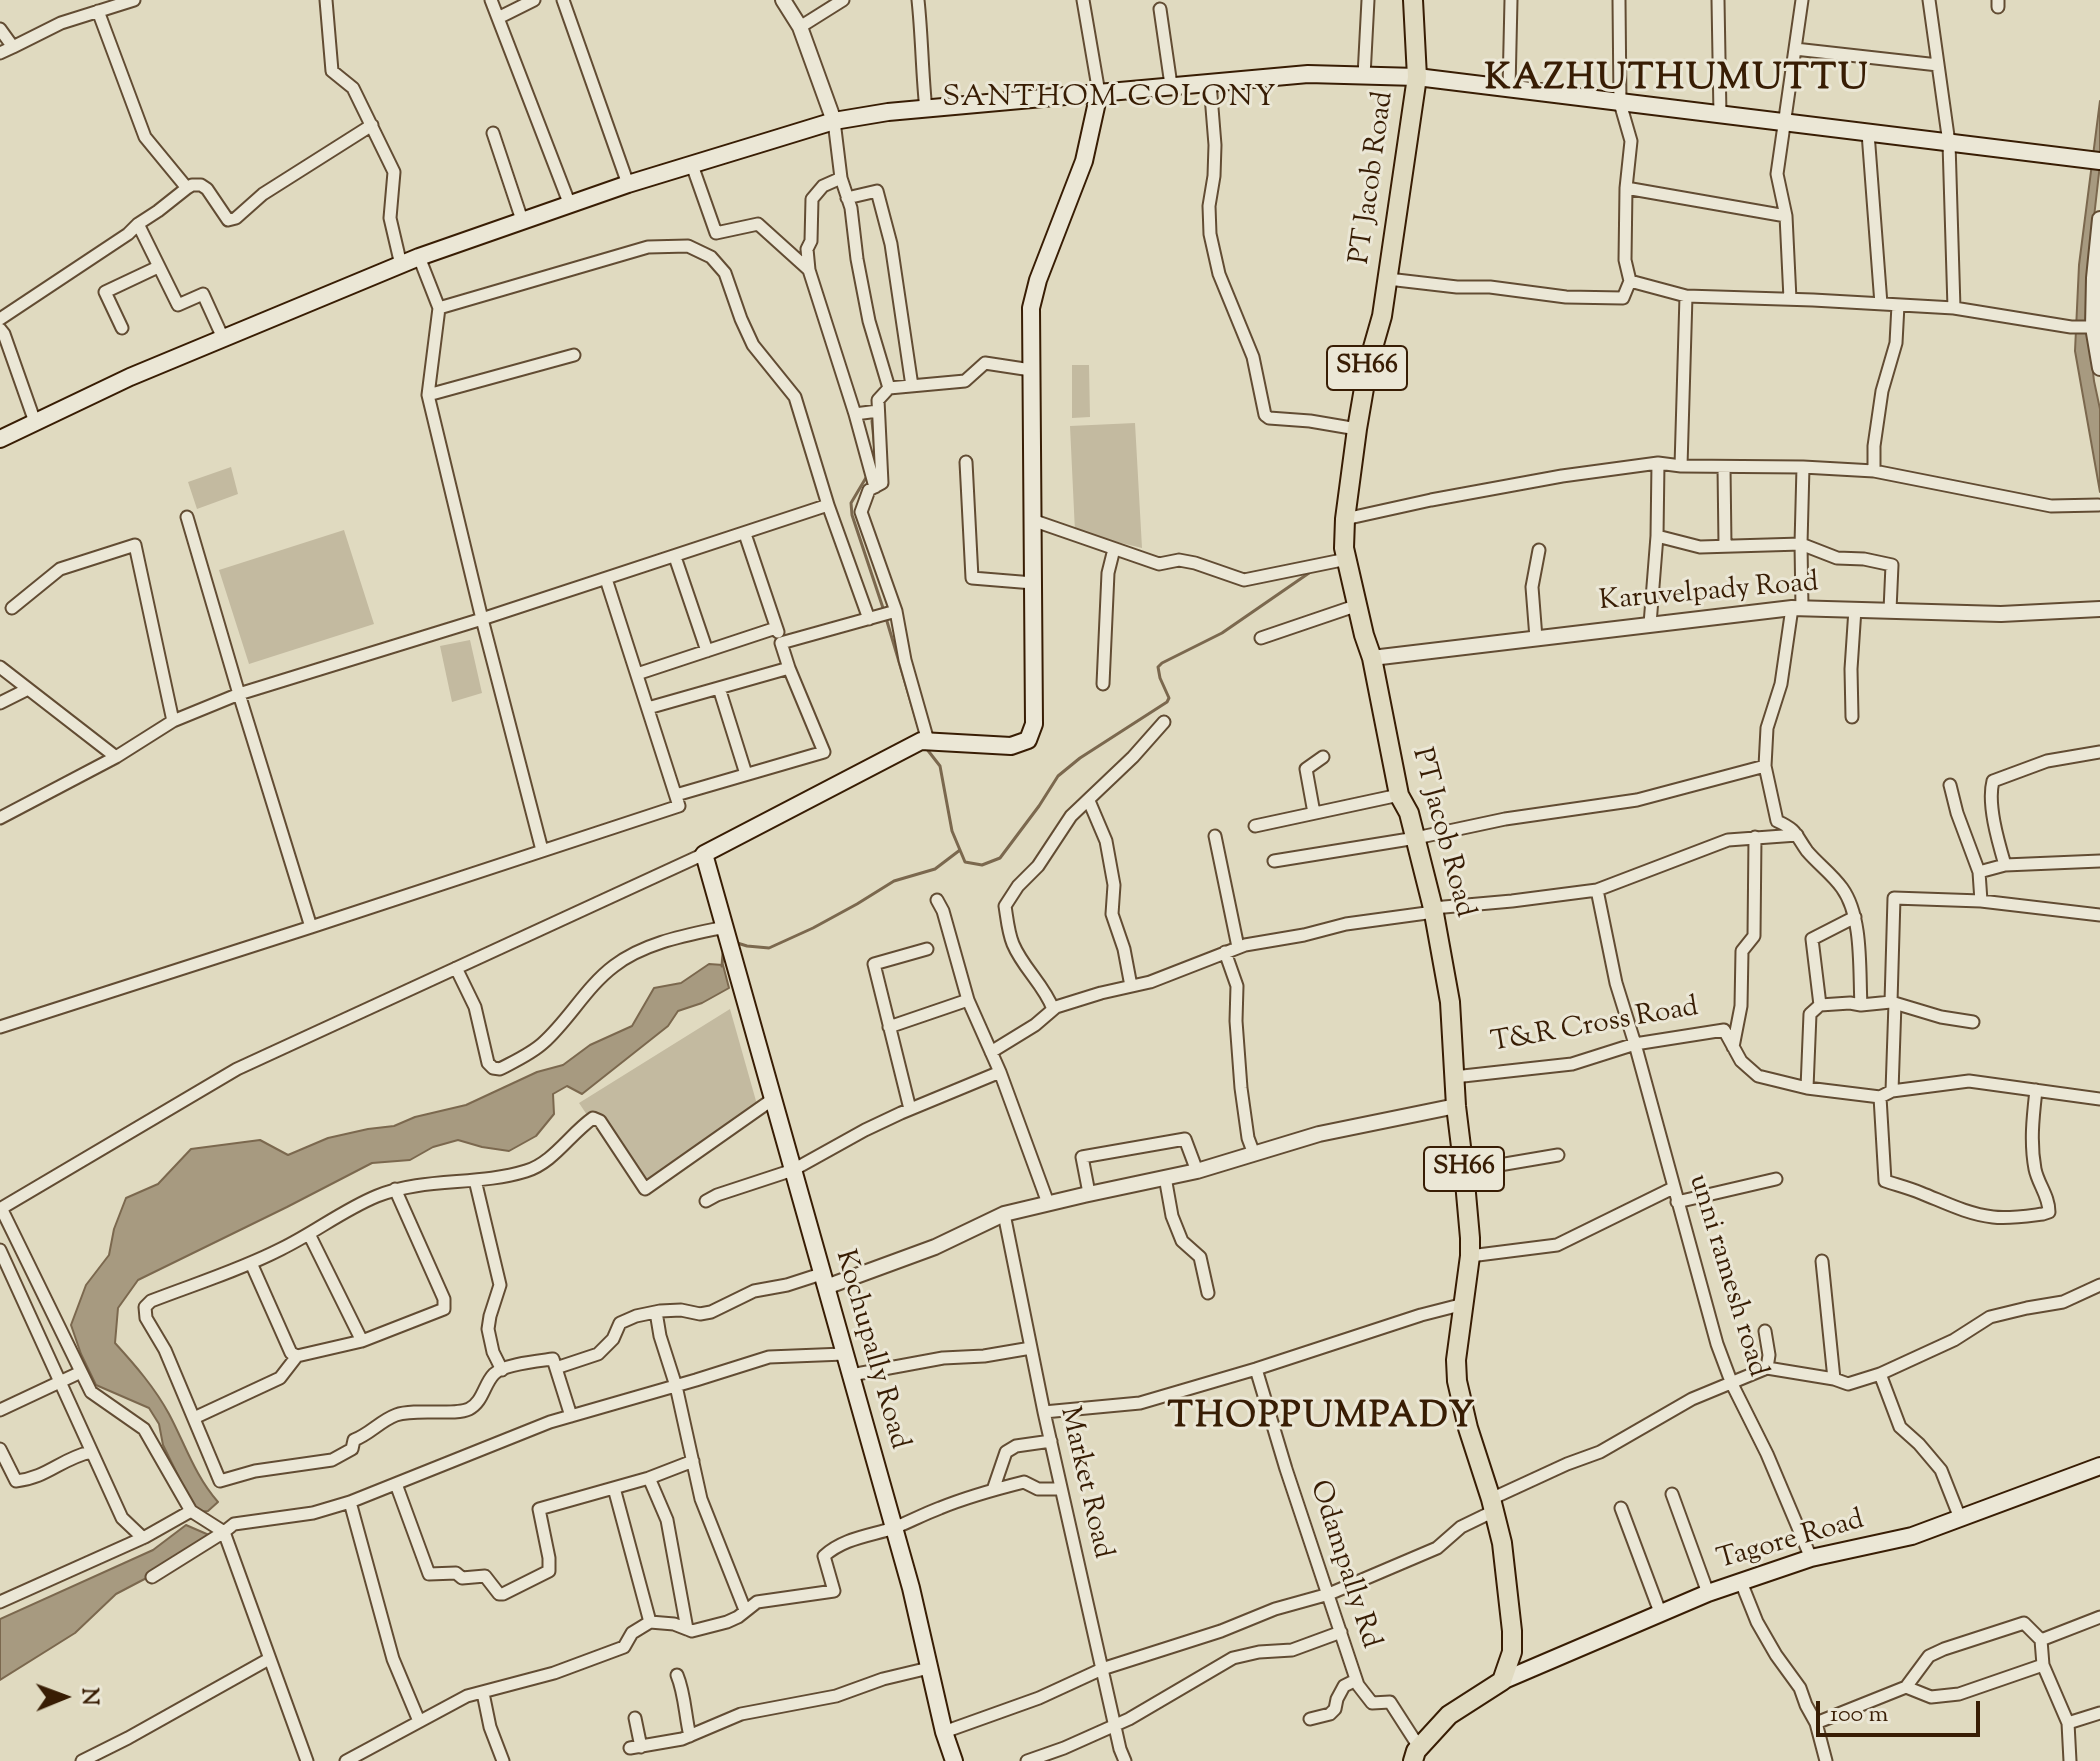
<!DOCTYPE html>
<html>
<head>
<meta charset="utf-8">
<style>
  body { margin:0 }
  #map { position:relative; width:2100px; height:1761px; overflow:hidden; background:#e0dac0; font-family:"Sorts Mill Goudy",serif }
  canvas { display:block }
  .north { position:absolute; left:24px; top:1657px; width:80px; height:80px; -webkit-text-stroke:6px #ebe7d6; paint-order:stroke; rotate:89deg; font-size:22px; font-weight:700; line-height:32px; text-align:center; color:#381d04 }
  .north::after { content:''; display:block; margin:auto; width:28px; height:36px; background:#381d04; clip-path:polygon(50% 0,100% 100%,50% 72%,0 100%) }
  .scale { position:absolute; left:1816px; top:1701px; width:164px; height:36px; box-sizing:border-box; border:4px solid #381d04; border-top:0; padding-left:10px; font-size:24px; line-height:28px; white-space:nowrap; color:#381d04; -webkit-text-stroke:6px #ebe7d6; paint-order:stroke }
</style>
</head>
<body>
<div id="map">
<canvas width="2100" height="1761"></canvas>
<div class="north">N</div>
<div class="scale">100 m</div>
</div>
<script>
const context = document.querySelector('canvas').getContext('2d');
context.lineJoin = 'round';
function fill(path, color) {
  context.fillStyle = color;
  context.fill(path, 'evenodd');
}
function strokePath(path, color, width, dash) {
  context.strokeStyle = color;
  context.lineWidth = width;
  context.lineCap = dash ? 'butt' : 'round';
  context.setLineDash(dash || []);
  context.stroke(path);
}
function drawText(font, color, halo, rows, align = 'center') {
  context.font = font + ' "Sorts Mill Goudy",serif';
  context.lineWidth = 6;
  context.setLineDash([]);
  context.textBaseline = 'middle';
  context.strokeStyle = halo;
  context.fillStyle = color;
  for (const [text, x, y, turn = 0] of rows) {
    context.save();
    context.translate(x, y);
    context.rotate((+turn || 0) * Math.PI / 180);
    context.textAlign = isNaN(turn) ? turn : align;
    if (halo) context.strokeText(text, 0, 0);
    context.fillText(text, 0, 0);
    context.restore();
  }
}
fill(new Path2D(`
  M 1072,365 L 1089,365 L 1090,417 L 1072,418 Z
  M 1135,423 L 1142,548 L 1075,532 L 1070,426 Z
  M 231,467 L 238,494 L 197,509 L 188,482 Z
  M 344,530 L 374,624 L 249,664 L 219,570 Z
  M 470,640 L 482,693 L 452,702 L 440,646 Z
  M 730,1009 L 758,1108 L 641,1195 L 579,1103 Z`), '#c3baa0');
const water = new Path2D(`
  M 2100,101 L 2100,164 L 2088,270 L 2088,328 L 2094,381 L 2100,409 L 2100,492 L 2075,351 L 2079,265 Z
  M 709,964 L 723,965 L 729,988 L 702,1003 L 678,1011 L 668,1026 L 582,1094 L 567,1086 L 553,1094 L 554,1114 L 536,1136 L 509,1151 L 482,1147 L 458,1140 L 433,1147 L 410,1160 L 372,1163 L 287,1207 L 138,1280 L 118,1308 L 115,1343 C 135,1365 155,1388 169,1414 C 185,1444 195,1476 218,1502 L 208,1511 L 196,1512 L 163,1445 L 159,1424 L 149,1408 L 96,1385 L 81,1354 L 71,1325 L 86,1285 L 109,1255 L 114,1229 L 126,1198 L 158,1184 L 191,1149 L 260,1140 L 288,1155 L 328,1138 L 368,1129 L 394,1126 L 415,1117 L 466,1105 L 537,1072 L 563,1065 L 590,1045 L 632,1026 L 654,988 L 681,983 Z
  M 186,1525 L 209,1535 L 177,1562 L 116,1594 L 75,1633 L 0,1680 L 0,1619 L 153,1550 Z`);
fill(water, '#a79a80');
strokePath(water, '#7b684e', 2);
strokePath(new Path2D(`
  M 872,421 L 876,459
  M 867,476 L 851,503 L 852,515 L 884,611
  M 886,618 L 919,729
  M 926,748 L 940,766 L 952,831 L 965,862 L 982,865 L 1000,858 L 1039,806 L 1058,776 L 1080,758 L 1167,702 L 1169,698 L 1160,678 L 1158,667 L 1162,663 L 1222,633 L 1309,573
  M 734,942 L 747,946 L 769,948 L 813,928 L 857,904 L 894,881 L 935,869 L 960,850
  M 722,966 L 723,953 L 726,950`), '#7b684e', 3);
const minor = new Path2D(`
  M 326,0 L 332,71 L 353,88 L 394,172 L 390,218 L 401,265
  M 491,0 L 570,205
  M 563,0 L 628,184
  M 918,0 C 922,37 922,73 926,110
  M 1083,0 L 1099,93
  M 1619,0 L 1620,103 L 1631,141 L 1626,188 L 1625,260 L 1630,281 L 1686,296 L 1813,300 L 1954,308 L 2071,327 L 2093,327
  M 1718,0 L 1720,115
  M 1929,0 L 1949,143 L 1954,308
  M 1998,0 L 1998,7
  M 1160,9 L 1171,85
  M 498,18 L 534,0
  M 800,27 L 843,0
  M 0,29 L 13,47 L 61,23 L 134,0
  M 1795,49 L 1938,65
  M 0,53 L 13,47
  M 1364,76 L 1368,0
  M 1210,83 L 1215,145 L 1214,176 L 1209,206 L 1210,234 L 1219,274 L 1253,357 L 1265,415 L 1269,418 L 1310,421 L 1357,429
  M 1509,89 L 1511,0
  M 834,121 L 841,178 L 851,208 L 857,259 L 869,321 L 889,388
  M 493,133 L 522,220
  M 1868,133 L 1881,304
  M 692,165 L 716,233 L 758,224 L 809,270 L 855,414 L 878,411
  M 187,188 L 192,185 L 201,185 L 207,189 L 228,220 L 236,218 L 263,194 L 372,125
  M 1626,188 L 1786,216
  M 847,198 L 877,191 L 891,244 L 912,386
  M 138,224 L 178,305 L 203,294 L 223,338
  M 419,257 L 439,308 L 428,395 L 482,619 L 542,850
  M 809,270 L 807,249 L 811,241 L 812,199 L 823,186 L 841,178
  M 1388,279 L 1457,287 L 1490,287 L 1566,297 L 1623,298 L 1630,281
  M 1790,299 L 1786,216 L 1777,174 L 1802,0
  M 0,319 L 128,234 L 138,224 L 158,211 L 187,188 L 145,137 L 98,11
  M 122,328 L 105,292 L 158,267
  M 0,329 L 4,334 L 35,422
  M 428,395 L 574,355
  M 855,414 L 875,487
  M 966,462 L 972,578 L 1033,583
  M 1681,466 L 1686,296
  M 1724,467 L 1725,545
  M 1874,471 L 1874,446 L 1882,391 L 1896,343 L 1898,305
  M 828,505 L 869,619
  M 187,517 L 239,694 L 311,927
  M 1345,519 L 1431,500 L 1562,476 L 1658,463 L 1681,466 L 1803,467 L 1874,471 L 2051,506 L 2098,505
  M 1032,520 L 1159,564 L 1179,560 L 1195,563 L 1244,580 L 1347,559
  M 745,534 L 778,632
  M 1657,536 L 1700,547 L 1801,544 L 1837,558 L 1864,559 L 1892,565 L 1890,610
  M 675,557 L 707,651
  M 12,608 L 60,569 L 135,545 L 173,721
  M 1802,608 L 1801,544 L 1803,467
  M 1650,624 L 1657,536 L 1658,463
  M 1261,638 L 1358,605
  M 1536,638 L 1532,587 L 1539,550
  M 0,667 L 116,757
  M 637,674 L 776,628
  M 1103,684 L 1108,573 L 1114,549
  M 719,688 L 746,774
  M 0,703 L 28,689
  M 648,708 L 789,668 L 781,643 L 896,611
  M 1852,717 L 1851,669 L 1855,609
  M 928,741 L 905,660 L 896,611 L 861,512 L 869,490 L 882,483 L 878,400 L 889,388 L 965,381 L 985,363 L 1031,370
  M 1765,766 L 1777,821 C 1797,830 1795,834 1807,851 C 1818,864 1832,874 1842,888 C 1863,917 1859,970 1861,1005
  M 1950,785 L 1957,813 L 1979,872 L 1981,901
  M 676,795 L 824,752 L 789,668
  M 1089,801 L 1106,841 L 1114,885 L 1112,914 L 1124,949 L 1131,986
  M 1314,813 L 1306,769 L 1323,757
  M 0,818 L 116,757 L 173,721 L 239,694 L 482,619 L 828,505 L 795,397 L 753,345 L 741,319 L 725,273 L 711,257 L 688,246 L 648,247 L 439,308
  M 1255,826 L 1399,795
  M 1215,836 L 1238,947
  M 1274,861 L 1416,838 L 1505,819 L 1637,800 L 1765,766 L 1767,728 L 1781,684 L 1792,608
  M 2005,865 C 1998,841 1987,804 1993,781 L 2047,761 L 2100,752
  M 1979,872 L 2005,865 L 2100,861
  M 1597,890 L 1616,983 L 1635,1044 L 1717,1344 L 1732,1384 L 1767,1454 L 1811,1558
  M 937,900 L 943,911 L 968,1000 L 1000,1072 L 1048,1203
  M 1433,908 L 1512,901 L 1597,890 L 1728,840 L 1797,835
  M 1225,952 L 1237,986 L 1236,1021 L 1241,1088 L 1248,1138 L 1254,1154
  M 456,968 L 475,1007 L 488,1063 L 493,1068 L 500,1069 C 515,1061 531,1054 543,1043 C 569,1020 586,987 614,966 C 645,942 688,935 725,927
  M 1891,1002 L 1894,898 L 1981,901 L 2100,915
  M 1820,1005 L 1812,939 L 1855,917
  M 1053,1009 C 1044,985 1023,968 1013,944 C 1008,932 1007,918 1005,906 L 1018,886 L 1038,866 L 1071,816 L 1133,757 L 1164,722
  M 0,1027 L 311,927 L 679,806 L 606,579
  M 889,1027 L 968,1000
  M 1733,1047 L 1741,1006 L 1742,951 L 1754,936 L 1755,837
  M 991,1052 L 1035,1025 L 1056,1007 L 1101,993 L 1150,982 L 1245,945 L 1304,935 L 1346,924 L 1434,912
  M 1454,1077 L 1572,1064 L 1635,1044 L 1724,1030 L 1741,1061 L 1758,1076 L 1807,1088 L 1880,1097 L 1892,1091 L 1969,1081 L 2100,1099
  M 1807,1088 L 1810,1014 L 1820,1005 L 1850,1003 L 1861,1005 L 1891,1002 L 1941,1017 L 1973,1022
  M 1892,1091 L 1895,1003
  M 1880,1097 L 1885,1181 C 1897,1185 1909,1188 1921,1193 C 1944,1202 1967,1214 1993,1217 C 2009,1219 2027,1216 2043,1214 L 2049,1212 C 2049,1196 2038,1184 2035,1169 C 2030,1142 2033,1117 2036,1090
  M 910,1109 L 874,964 L 927,949
  M 1464,1171 L 1558,1155
  M 1165,1177 L 1172,1216 L 1182,1241 L 1200,1257 L 1208,1293
  M 475,1180 L 500,1285 L 490,1316 L 488,1329 L 493,1352 L 502,1370
  M 1089,1193 L 1082,1157 L 1185,1139 L 1197,1171
  M 706,1201 L 717,1195 L 793,1170 L 865,1130 L 901,1113 L 1000,1072
  M 1677,1202 L 1776,1179
  M 1,1208 L 91,1392 L 144,1429 L 191,1511 L 224,1532 L 307,1761
  M 0,1209 L 237,1069 L 704,854
  M 1004,1214 L 1044,1412 L 1120,1749 L 1125,1761
  M 309,1234 L 362,1341 L 444,1309 L 444,1299 L 395,1189
  M 0,1250 L 122,1518 L 143,1538
  M 1470,1256 L 1557,1245 L 1673,1188
  M 1822,1261 L 1834,1379
  M 251,1263 L 291,1353 L 297,1356 L 362,1341
  M 656,1312 L 660,1336 L 676,1386 L 701,1499 L 745,1610
  M 1765,1331 L 1769,1355 L 1767,1368
  M 556,1368 L 598,1354 L 613,1339 L 620,1323 L 636,1316 L 660,1311 L 681,1310 L 700,1314 L 711,1312 L 754,1291 L 787,1285 L 821,1274
  M 1256,1369 L 1286,1469 L 1358,1685 L 1372,1703 L 1390,1702 L 1419,1747
  M 1880,1374 L 1900,1427 L 1919,1444 L 1941,1470 L 1960,1518
  M 851,1375 L 943,1358 L 984,1356 L 1031,1348
  M 0,1410 L 81,1372
  M 1044,1412 L 1140,1403 L 1256,1369 L 1421,1315 L 1464,1304
  M 571,1416 L 553,1359 C 539,1361 504,1364 494,1374 C 484,1384 483,1402 469,1409 C 455,1416 416,1408 396,1415 C 380,1421 370,1434 354,1440 L 352,1449 L 332,1460 L 255,1471 L 220,1481 L 165,1350 L 146,1318 L 145,1307 L 151,1301 C 195,1284 240,1270 281,1249 C 314,1233 343,1210 377,1196 C 424,1177 478,1186 526,1171 C 553,1163 570,1134 593,1118 L 600,1121 L 645,1189 L 773,1099
  M 194,1418 L 280,1378 L 297,1356
  M 0,1449 L 16,1481 C 47,1478 62,1458 91,1452
  M 396,1484 L 429,1574 L 456,1573 L 462,1578 L 485,1576 L 499,1594 L 503,1594 L 549,1571 L 549,1558 L 539,1509 L 649,1478
  M 614,1488 L 650,1622
  M 993,1490 L 1006,1452 L 1016,1446 L 1051,1441
  M 1672,1494 L 1708,1593
  M 1491,1499 L 1567,1464 L 1600,1452 L 1692,1399 L 1767,1368 L 1834,1379 L 1848,1384 L 1880,1374 L 1954,1340 L 1990,1317 L 2027,1308 L 2063,1302 L 2100,1285
  M 350,1502 L 393,1659 L 419,1721
  M 1621,1508 L 1660,1612
  M 152,1577 L 224,1532 L 234,1524 L 313,1513 L 350,1502 L 550,1422 L 696,1380 L 769,1357 L 844,1354
  M 1741,1582 L 1757,1622 L 1776,1655 L 1800,1688 L 1806,1705 L 1816,1723 L 1826,1761
  M 0,1602 L 145,1537 L 191,1511
  M 687,1629 L 667,1520 L 649,1478 L 693,1461
  M 677,1675 C 685,1694 685,1716 690,1736
  M 1906,1687 L 1929,1656 L 1944,1649 L 2024,1623 L 2041,1640
  M 483,1693 L 490,1727 L 503,1761
  M 635,1718 L 641,1747
  M 1310,1719 L 1330,1714 L 1335,1709 L 1337,1699 L 1344,1686 L 1356,1680
  M 1816,1723 L 1906,1687 L 1931,1697 L 1959,1694 L 2043,1665
  M 2068,1723 L 2100,1713
  M 944,1732 L 1039,1698 L 1102,1669 L 1221,1631 L 1275,1609 L 1329,1594 L 1437,1548 L 1461,1527 L 1494,1511
  M 630,1748 L 682,1739 L 741,1714 L 836,1696 L 883,1679 L 929,1668
  M 82,1761 L 128,1738 L 269,1659
  M 346,1761 L 467,1696 L 554,1673 L 624,1647 L 632,1633 L 650,1622 L 674,1624 L 692,1631 L 727,1622 L 738,1617 L 757,1602 L 834,1591 L 824,1556 C 844,1538 869,1536 894,1528 C 909,1522 924,1514 940,1508 C 967,1497 996,1489 1024,1482 L 1038,1489 L 1061,1489
  M 1027,1761 L 1064,1748 L 1129,1719 L 1233,1658 L 1259,1652 L 1292,1650 L 1341,1632
  M 2070,1761 L 2068,1723 L 2043,1665 L 2041,1640 L 2100,1617`);
const tertiary = new Path2D(`
  M 783,0 L 800,27 L 834,121
  M 2100,219 L 2094,278 L 2093,327 L 2100,368
  M 1372,658 L 1792,608 L 2001,614 L 2100,609
  M 826,1287 L 935,1247 L 1004,1214 L 1084,1195 L 1197,1171 L 1319,1134 L 1456,1106`);
const secondary = new Path2D(`
  M 0,439 L 130,377 L 419,257 L 628,184 L 759,144 L 834,121 L 888,112 L 1308,74 L 1417,77 L 2100,161
  M 1502,1681 L 1708,1593 L 1811,1558 L 1912,1536 L 2100,1466
  M 954,1761 L 944,1732 L 911,1588 L 704,854 L 921,741 L 1011,746 L 1028,740 L 1034,724 L 1031,308 L 1038,280 L 1084,161 L 1099,93`);
const primary = new Path2D(`
  M 1413,0 L 1417,77 L 1382,316 L 1368,365 L 1357,429 L 1345,519 L 1344,548 L 1364,635 L 1372,658 L 1399,795 L 1409,813 L 1433,908 L 1450,1002 L 1456,1106 L 1464,1171 L 1470,1238 L 1470,1256 L 1456,1360 L 1457,1381 L 1468,1428 L 1491,1499 L 1502,1543 L 1512,1631 L 1512,1652 L 1502,1681 L 1449,1715 L 1416,1751 L 1413,1761`);
strokePath(minor, '#624c33', 15);
strokePath(tertiary, '#624c33', 18);
strokePath(secondary, '#381d04', 20);
strokePath(primary, '#381d04', 22);
strokePath(minor, '#ebe7d6', 11);
strokePath(tertiary, '#ebe7d6', 14);
strokePath(secondary, '#ebe7d6', 16);
strokePath(primary, '#e0dac0', 18);
for (const [x, y, w] of [
  [1367,368,80],
  [1464,1169,80]
]) {
  const box = new Path2D();
  box.roundRect(x - w / 2, y - 22, w, 44, 6);
  context.fillStyle = '#ebe7d6';
  context.fill(box);
  strokePath(box, '#381d04', 2);
}
drawText('bold 26px', '#381d04', null, [
  ["SH66",1367,368],
  ["SH66",1464,1169]
]);
drawText('28px', '#381d04', '#ebe7d6', [
  ["PT Jacob Road",1374,178,-82],
  ["Karuvelpady Road",1709,594,-5],
  ["PT Jacob Road",1441,833,75],
  ["T&R Cross Road",1595,1027,-10],
  ["unni ramesh road",1726,1276,73],
  ["Kochupally Road",870,1350,74],
  ["Market Road",1084,1483,77],
  ["Tagore Road",1791,1542,-16],
  ["Odampally Rd",1343,1565,72]
]);
context.letterSpacing = '2px';
drawText('30px', '#381d04', '#ebe7d6', [
  ["SANTHOM COLONY",1110,100]
]);
context.letterSpacing = '0px';
context.letterSpacing = '2px';
drawText('bold 36px', '#381d04', '#ebe7d6', [
  ["KAZHUTHUMUTTU",1677,82],
  ["THOPPUMPADY",1322,1420]
]);
context.letterSpacing = '0px';
</script>
</body>
</html>
